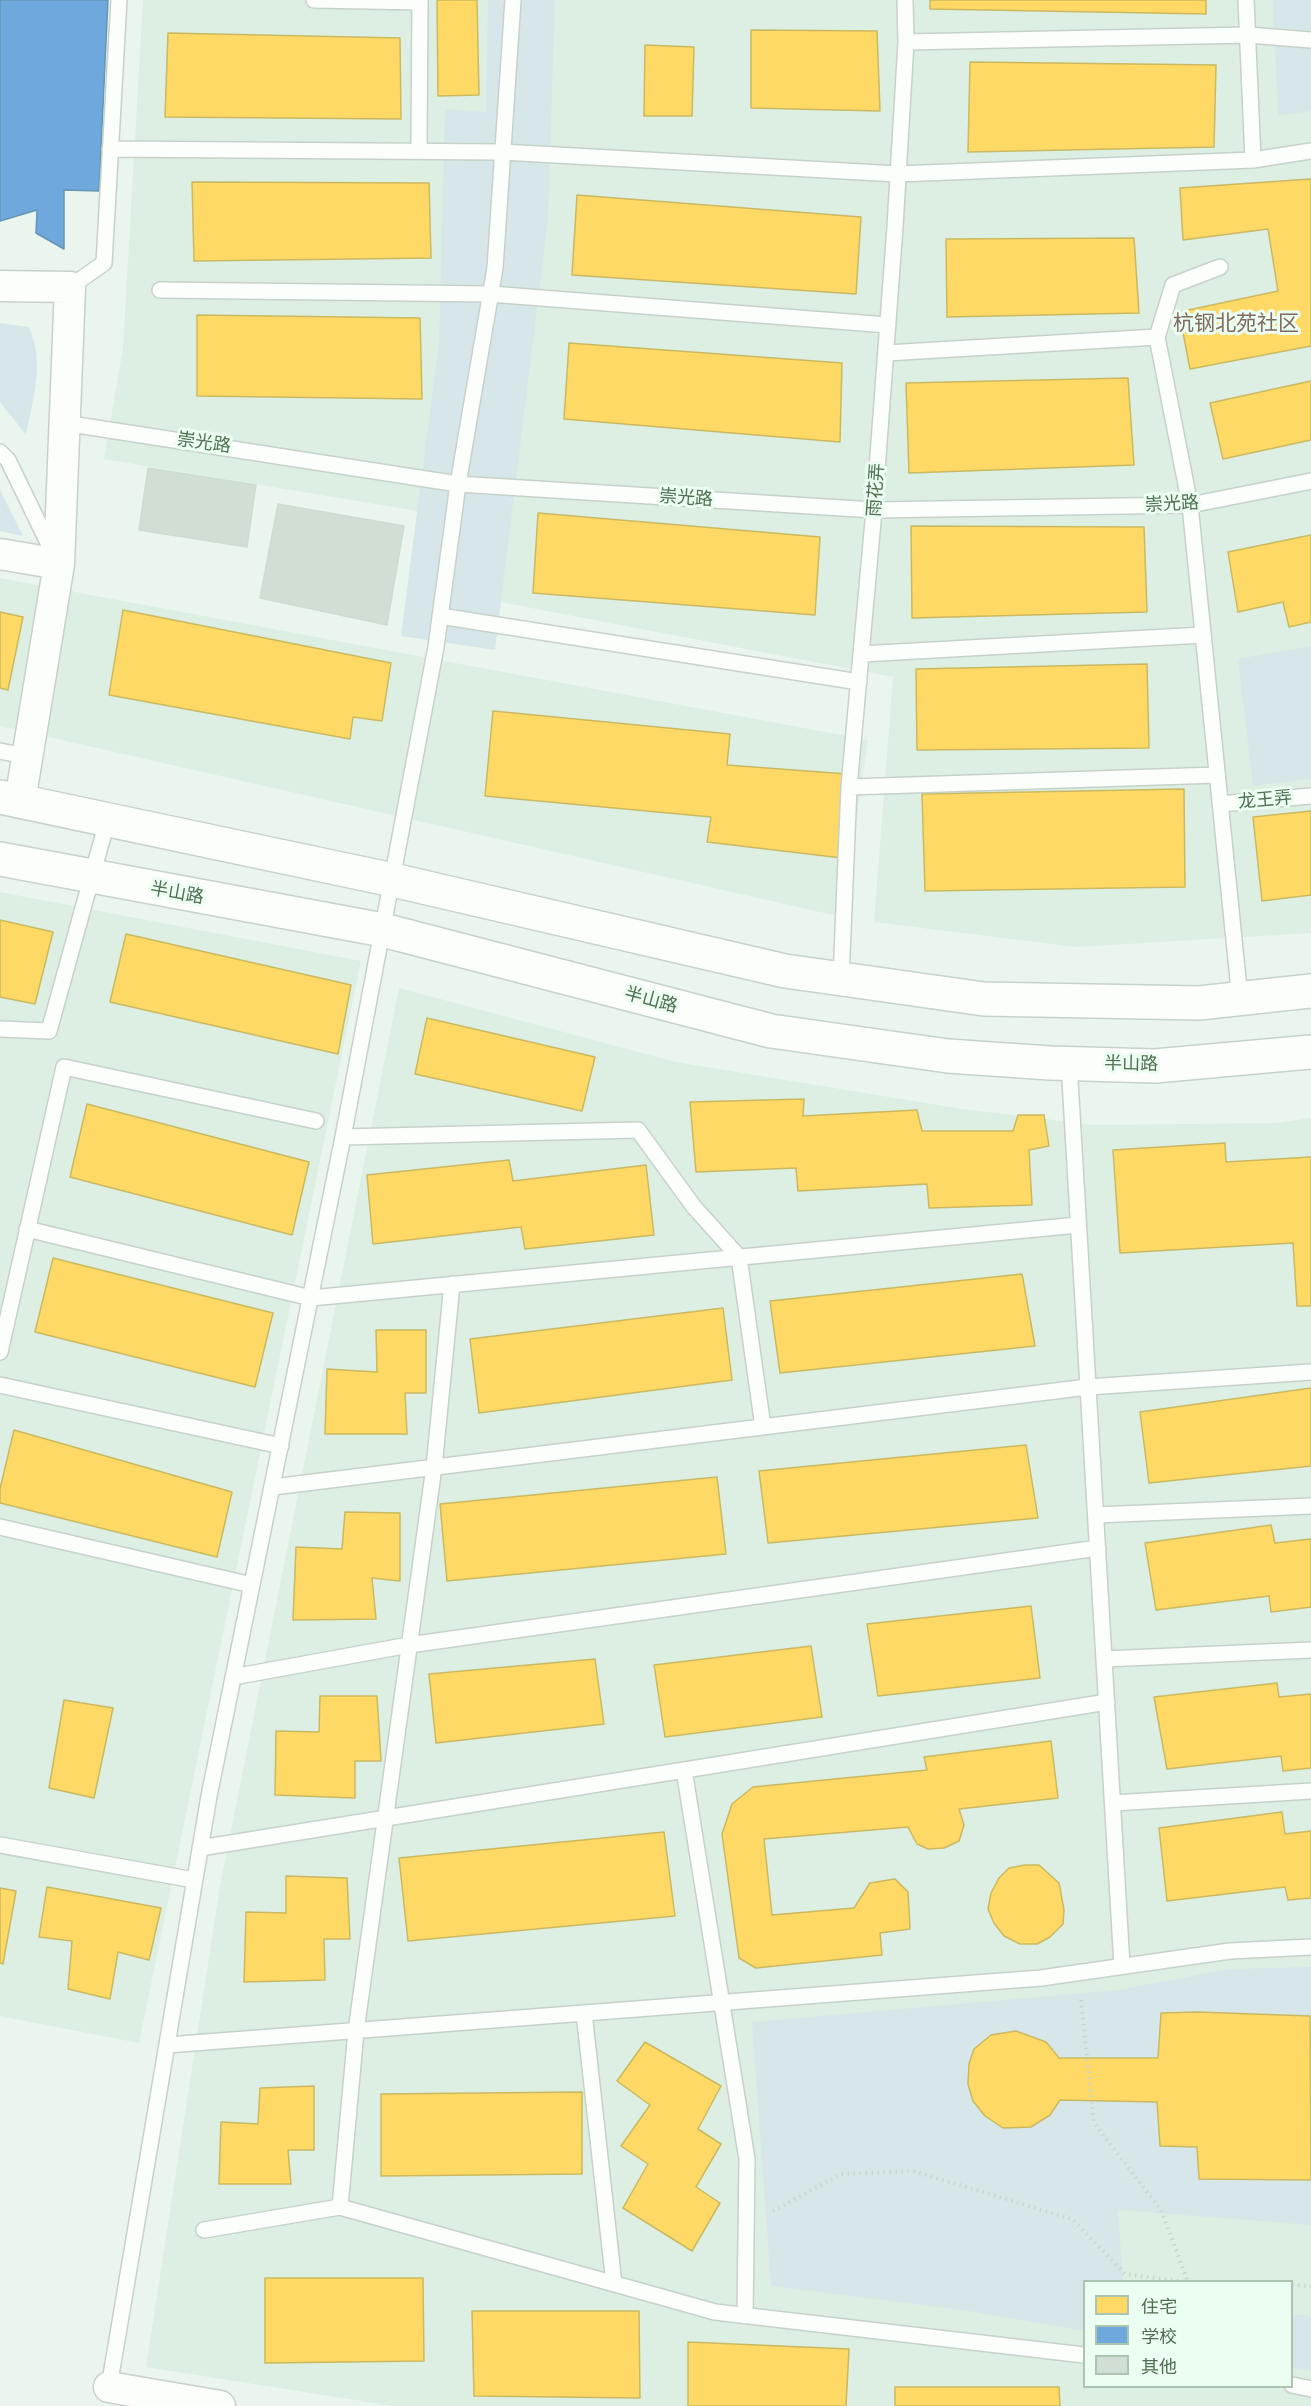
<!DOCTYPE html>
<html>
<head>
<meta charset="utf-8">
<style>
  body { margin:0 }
  #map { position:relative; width:1311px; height:2406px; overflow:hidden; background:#eaf5ee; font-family:Quicksand,"Noto Sans SC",sans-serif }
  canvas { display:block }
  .legend { position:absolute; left:1083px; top:2280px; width:210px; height:108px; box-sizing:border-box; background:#ecfdf1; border:2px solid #adc4b1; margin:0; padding:8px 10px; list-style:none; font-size:18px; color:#4e6f51 }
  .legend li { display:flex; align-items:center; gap:12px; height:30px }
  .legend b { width:30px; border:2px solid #adc4b1 }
</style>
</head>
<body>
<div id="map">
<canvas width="1311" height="2406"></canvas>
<ul class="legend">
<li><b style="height:16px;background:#ffd966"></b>住宅</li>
<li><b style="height:16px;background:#6fa8dc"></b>学校</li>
<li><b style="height:16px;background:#d0ded3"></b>其他</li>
</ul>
</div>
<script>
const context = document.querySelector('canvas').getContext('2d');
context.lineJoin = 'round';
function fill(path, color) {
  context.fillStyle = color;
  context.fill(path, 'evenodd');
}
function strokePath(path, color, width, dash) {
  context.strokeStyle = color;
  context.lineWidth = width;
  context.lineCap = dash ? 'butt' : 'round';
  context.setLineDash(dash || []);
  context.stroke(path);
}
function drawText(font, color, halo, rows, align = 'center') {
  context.font = font + ' Quicksand,"Noto Sans SC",sans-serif';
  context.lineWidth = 6;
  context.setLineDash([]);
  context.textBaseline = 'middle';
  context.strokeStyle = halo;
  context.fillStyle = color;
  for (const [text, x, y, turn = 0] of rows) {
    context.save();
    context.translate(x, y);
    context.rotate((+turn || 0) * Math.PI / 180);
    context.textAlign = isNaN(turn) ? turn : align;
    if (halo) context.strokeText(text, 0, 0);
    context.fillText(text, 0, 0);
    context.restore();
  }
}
fill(new Path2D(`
  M 143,0 L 1311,0 L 1311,933 L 1076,947 L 874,922 L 893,677 L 474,597 L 483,522 L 104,459 L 123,348 Z
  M 0,578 L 868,740 L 842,917 L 0,726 Z
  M 0,892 L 361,961 L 139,2043 L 0,2016 Z
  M 399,988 L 676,1062 L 962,1109 L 1095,1125 L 1277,1123 L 1311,1118 L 1311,2406 L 393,2406 L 146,2367 L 220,1886 ZM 1084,2282 L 1292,2282 L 1292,2386 L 1084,2386 Z`), '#dcefe2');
fill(new Path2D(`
  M 488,0 L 555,0 L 548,219 L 495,650 L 401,636 L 439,342 L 445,109 L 486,112 Z
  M 1273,0 L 1311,0 L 1311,111 L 1278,116 Z
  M 0,323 L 29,327 C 45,362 33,399 26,435 L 0,402 Z
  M 0,490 L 23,536 L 0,531 Z
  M 1311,646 L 1311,779 L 1253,786 L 1238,659 Z
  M 1311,1967 L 1311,2225 L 1118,2210 L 1123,2281 L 1084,2282 L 1084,2331 L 969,2311 L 771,2286 L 752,2022 L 1118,1990 L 1228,1969 Z
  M 1292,2315 L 1309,2315 L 1311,2320 L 1311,2371 L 1292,2368 Z`), '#d7e7e9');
const homes = new Path2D(`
  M 437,0 L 477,0 L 479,95 L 438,96 Z
  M 930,0 L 1206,0 L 1206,14 L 930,9 Z
  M 751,30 L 877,31 L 880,111 L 751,108 Z
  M 168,33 L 400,38 L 401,119 L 165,117 Z
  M 645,45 L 694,47 L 692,116 L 644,116 Z
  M 970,62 L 1216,65 L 1214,147 L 968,152 Z
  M 1311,179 L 1311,346 L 1190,369 L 1179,312 L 1278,291 L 1268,229 L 1183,240 L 1180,188 Z
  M 192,182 L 429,183 L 431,258 L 194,261 Z
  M 577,195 L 861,217 L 856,294 L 572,275 Z
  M 1134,238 L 1139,313 L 947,317 L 946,239 Z
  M 197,315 L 420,318 L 422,399 L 197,396 Z
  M 569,343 L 842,363 L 840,442 L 564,419 Z
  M 1128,378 L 1134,465 L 909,473 L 906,383 Z
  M 1311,381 L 1311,440 L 1223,459 L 1210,403 Z
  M 538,513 L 820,537 L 815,615 L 533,593 Z
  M 911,526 L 1144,527 L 1147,612 L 912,618 Z
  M 1311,535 L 1311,622 L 1289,627 L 1283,602 L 1238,612 L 1228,552 Z
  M 123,610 L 391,663 L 382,721 L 353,717 L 350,739 L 109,695 Z
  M 0,612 L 23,617 L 8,690 L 0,688 Z
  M 1147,664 L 1149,748 L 917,750 L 916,669 Z
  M 493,711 L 730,734 L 727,765 L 847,774 L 842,858 L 707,842 L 711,817 L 485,796 Z
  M 1184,789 L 1185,887 L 925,891 L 922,794 Z
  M 1311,811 L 1311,895 L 1262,901 L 1253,817 Z
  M 0,920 L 53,932 L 35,1004 L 0,997 Z
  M 126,934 L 351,985 L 338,1054 L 110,1002 Z
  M 427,1018 L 595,1057 L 582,1111 L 415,1074 Z
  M 804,1099 L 803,1116 L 917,1110 L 922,1131 L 1013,1131 L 1018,1115 L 1044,1115 L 1049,1146 L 1029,1150 L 1032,1205 L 929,1208 L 927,1184 L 798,1191 L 796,1168 L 696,1172 L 690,1102 Z
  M 87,1104 L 309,1162 L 292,1235 L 70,1177 Z
  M 1225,1143 L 1226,1162 L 1311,1157 L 1311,1306 L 1297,1306 L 1293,1243 L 1120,1253 L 1113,1150 Z
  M 509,1160 L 513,1181 L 646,1165 L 654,1235 L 525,1249 L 521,1227 L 373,1244 L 367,1175 Z
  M 53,1258 L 273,1313 L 255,1387 L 35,1332 Z
  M 1022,1274 L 1035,1346 L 780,1373 L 770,1301 Z
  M 723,1308 L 732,1380 L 479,1413 L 470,1339 Z
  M 376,1330 L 426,1330 L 426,1393 L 405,1393 L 407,1434 L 325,1434 L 327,1369 L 377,1372 Z
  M 1311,1388 L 1311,1466 L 1149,1483 L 1140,1412 Z
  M 14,1430 L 232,1492 L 217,1557 L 0,1503 L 0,1489 Z
  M 1026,1445 L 1038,1518 L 768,1543 L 759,1471 Z
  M 717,1477 L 726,1554 L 447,1581 L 440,1504 Z
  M 345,1512 L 400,1513 L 400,1581 L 372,1578 L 376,1619 L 293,1620 L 296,1547 L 342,1549 Z
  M 1271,1525 L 1275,1543 L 1311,1539 L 1311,1607 L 1271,1612 L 1269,1596 L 1156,1610 L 1145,1543 Z
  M 1031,1606 L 1040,1678 L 878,1696 L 867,1624 Z
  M 811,1646 L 822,1717 L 665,1737 L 654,1665 Z
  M 595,1659 L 604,1724 L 436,1743 L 429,1674 Z
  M 1277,1683 L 1279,1697 L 1311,1694 L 1311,1768 L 1283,1771 L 1281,1756 L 1167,1769 L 1154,1697 Z
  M 320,1696 L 377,1696 L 381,1761 L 355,1761 L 355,1798 L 275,1795 L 276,1731 L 319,1732 Z
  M 64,1700 L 113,1708 L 94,1798 L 49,1788 Z
  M 1051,1741 L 1058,1798 L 959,1809 L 964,1825 L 959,1841 L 944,1848 L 928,1849 L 917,1844 L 908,1827 L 764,1839 L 772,1915 L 854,1908 L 870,1883 L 895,1879 L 908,1892 L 910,1929 L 880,1933 L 882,1955 L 756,1968 L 739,1958 L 722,1834 L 732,1804 L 753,1787 L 927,1770 L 924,1757 Z
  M 1282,1812 L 1285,1834 L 1311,1831 L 1311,1898 L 1288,1900 L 1285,1887 L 1167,1901 L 1159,1828 Z
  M 664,1832 L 675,1916 L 408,1941 L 399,1858 Z
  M 1025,1865 L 1039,1865 L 1059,1883 L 1064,1910 L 1063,1924 L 1050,1937 L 1037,1944 L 1020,1944 L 1004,1936 L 994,1923 L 988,1909 L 991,1893 L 999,1878 L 1009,1868 Z
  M 286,1876 L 347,1878 L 350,1939 L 324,1939 L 325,1980 L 244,1982 L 246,1912 L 286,1913 Z
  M 47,1887 L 161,1908 L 149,1960 L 118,1952 L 110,1999 L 68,1989 L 72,1941 L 39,1937 Z
  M 0,1888 L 16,1891 L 3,1964 L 0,1963 Z
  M 1197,2012 L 1310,2016 L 1311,2180 L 1199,2179 L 1197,2147 L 1160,2146 L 1157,2102 L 1060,2100 L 1050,2115 L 1031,2127 L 1003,2128 L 985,2116 L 973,2101 L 968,2084 L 969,2064 L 974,2049 L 991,2035 L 1016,2031 L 1046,2042 L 1059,2058 L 1158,2058 L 1161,2013 Z
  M 645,2042 L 721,2086 L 698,2129 L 721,2144 L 696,2187 L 720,2203 L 692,2251 L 623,2208 L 648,2164 L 621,2146 L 650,2105 L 617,2081 Z
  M 314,2086 L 314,2150 L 288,2150 L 291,2184 L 219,2184 L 221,2122 L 258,2124 L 260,2088 Z
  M 582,2092 L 582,2174 L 381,2176 L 381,2094 Z
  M 265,2278 L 423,2278 L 424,2361 L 265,2363 Z
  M 472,2311 L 639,2311 L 640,2398 L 474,2396 Z
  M 688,2342 L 849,2349 L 846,2406 L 688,2406 Z
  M 895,2387 L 1059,2387 L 1060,2406 L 895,2406 Z`);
fill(homes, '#ffd966');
strokePath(homes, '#cab960', 1.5);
const schools = new Path2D(`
  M 0,0 L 108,0 L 99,191 L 64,190 L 64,249 L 36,233 L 37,210 L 0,221 Z`);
fill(schools, '#6fa8dc');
strokePath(schools, '#6597b2', 1.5);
const building = new Path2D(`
  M 148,468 L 256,485 L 247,547 L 139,530 Z
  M 278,504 L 404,526 L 387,625 L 260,598 Z`);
fill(building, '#d0ded3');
strokePath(building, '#cdddd0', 1.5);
const service = new Path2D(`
  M 314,0 L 420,2
  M 1246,0 L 1253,160
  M 906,42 L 1248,35 L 1311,40
  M 110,149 L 502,152 L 898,174 L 1253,160 L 1311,151
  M 419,150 L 420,0
  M 1220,267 L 1173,285 L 1157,337 L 1190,505 L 1240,999
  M 70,287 L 104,263 L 119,0
  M 160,290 L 490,294 L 888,325
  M 886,353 L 1157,337
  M 64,423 L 458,484 L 874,510 L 1190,505 L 1311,481
  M 0,452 L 8,460 L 54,555
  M 440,616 L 859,682
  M 861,654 L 1203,635
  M 0,751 L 26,756
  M 849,787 L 1217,775
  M 1220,804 L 1311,796
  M 841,979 L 849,787 L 874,510 L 895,227 L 906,42 L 905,0
  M 0,1029 L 49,1031 L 108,818
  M 1069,1063 L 1122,1966
  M 343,1137 L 638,1130 L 694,1207 L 739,1257 L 763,1427
  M 27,1229 L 311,1298 L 1078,1225
  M 452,1284 L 434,1467 L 356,2031 L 340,2207 L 715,2312 L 1084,2355
  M 0,1352 L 64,1067 L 316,1121
  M 0,1385 L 281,1446
  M 273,1487 L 1088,1387 L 1311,1372
  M 1096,1515 L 1311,1506
  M 0,1527 L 252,1585
  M 1104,1659 L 1311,1650
  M 233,1677 L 409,1645 L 1098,1548
  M 684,1770 L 747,2159 L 745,2316
  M 1113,1803 L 1311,1791
  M 0,1845 L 194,1880
  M 200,1848 L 1107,1702
  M 584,2013 L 614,2284
  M 167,2045 L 1041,1978 L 1230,1951 L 1311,1947
  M 204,2230 L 340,2207
  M 1292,2385 L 1311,2389
  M 109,2387 L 209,1796 L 343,1137 L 436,647 L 458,484 L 495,268 L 513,0`);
const minor = new Path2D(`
  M 0,286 L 70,287 L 59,564 L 20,801
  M 0,554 L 59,564
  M 109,2387 L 220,2406`);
const secondary = new Path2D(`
  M 0,797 L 393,880 L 785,971 L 984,999 L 1199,1003 L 1311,991
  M 0,859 L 383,930 L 771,1031 L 948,1056 L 1050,1063 L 1155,1066 L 1311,1052`);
strokePath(service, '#c6d2c9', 18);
strokePath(minor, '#c6d2c9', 33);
strokePath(secondary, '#c5d3c8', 36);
strokePath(new Path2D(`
  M 1081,2000 L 1094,2123 L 1161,2210 L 1188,2282
  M 773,2211 L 841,2174 L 913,2171 L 1072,2219 L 1125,2274 L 1186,2282
  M 1292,2285 L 1311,2286`), '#cbd5cc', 4, [1.5, 4.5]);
strokePath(service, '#fcfefc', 15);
strokePath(minor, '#fcfefc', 30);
strokePath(secondary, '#fcfefc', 33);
drawText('18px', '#4e6f51', '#ecfdf1', [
  ["崇光路",204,443,8],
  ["雨花弄",876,490,-86],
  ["崇光路",686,498,4],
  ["崇光路",1172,504,-3],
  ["龙王弄",1265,800,-5],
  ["半山路",177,893,10],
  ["半山路",651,1000,15],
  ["半山路",1131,1064,1]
]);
drawText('21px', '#7f6a5e', '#ecfdf1', [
  ["杭钢北苑社区",1236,324]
]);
</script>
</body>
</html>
